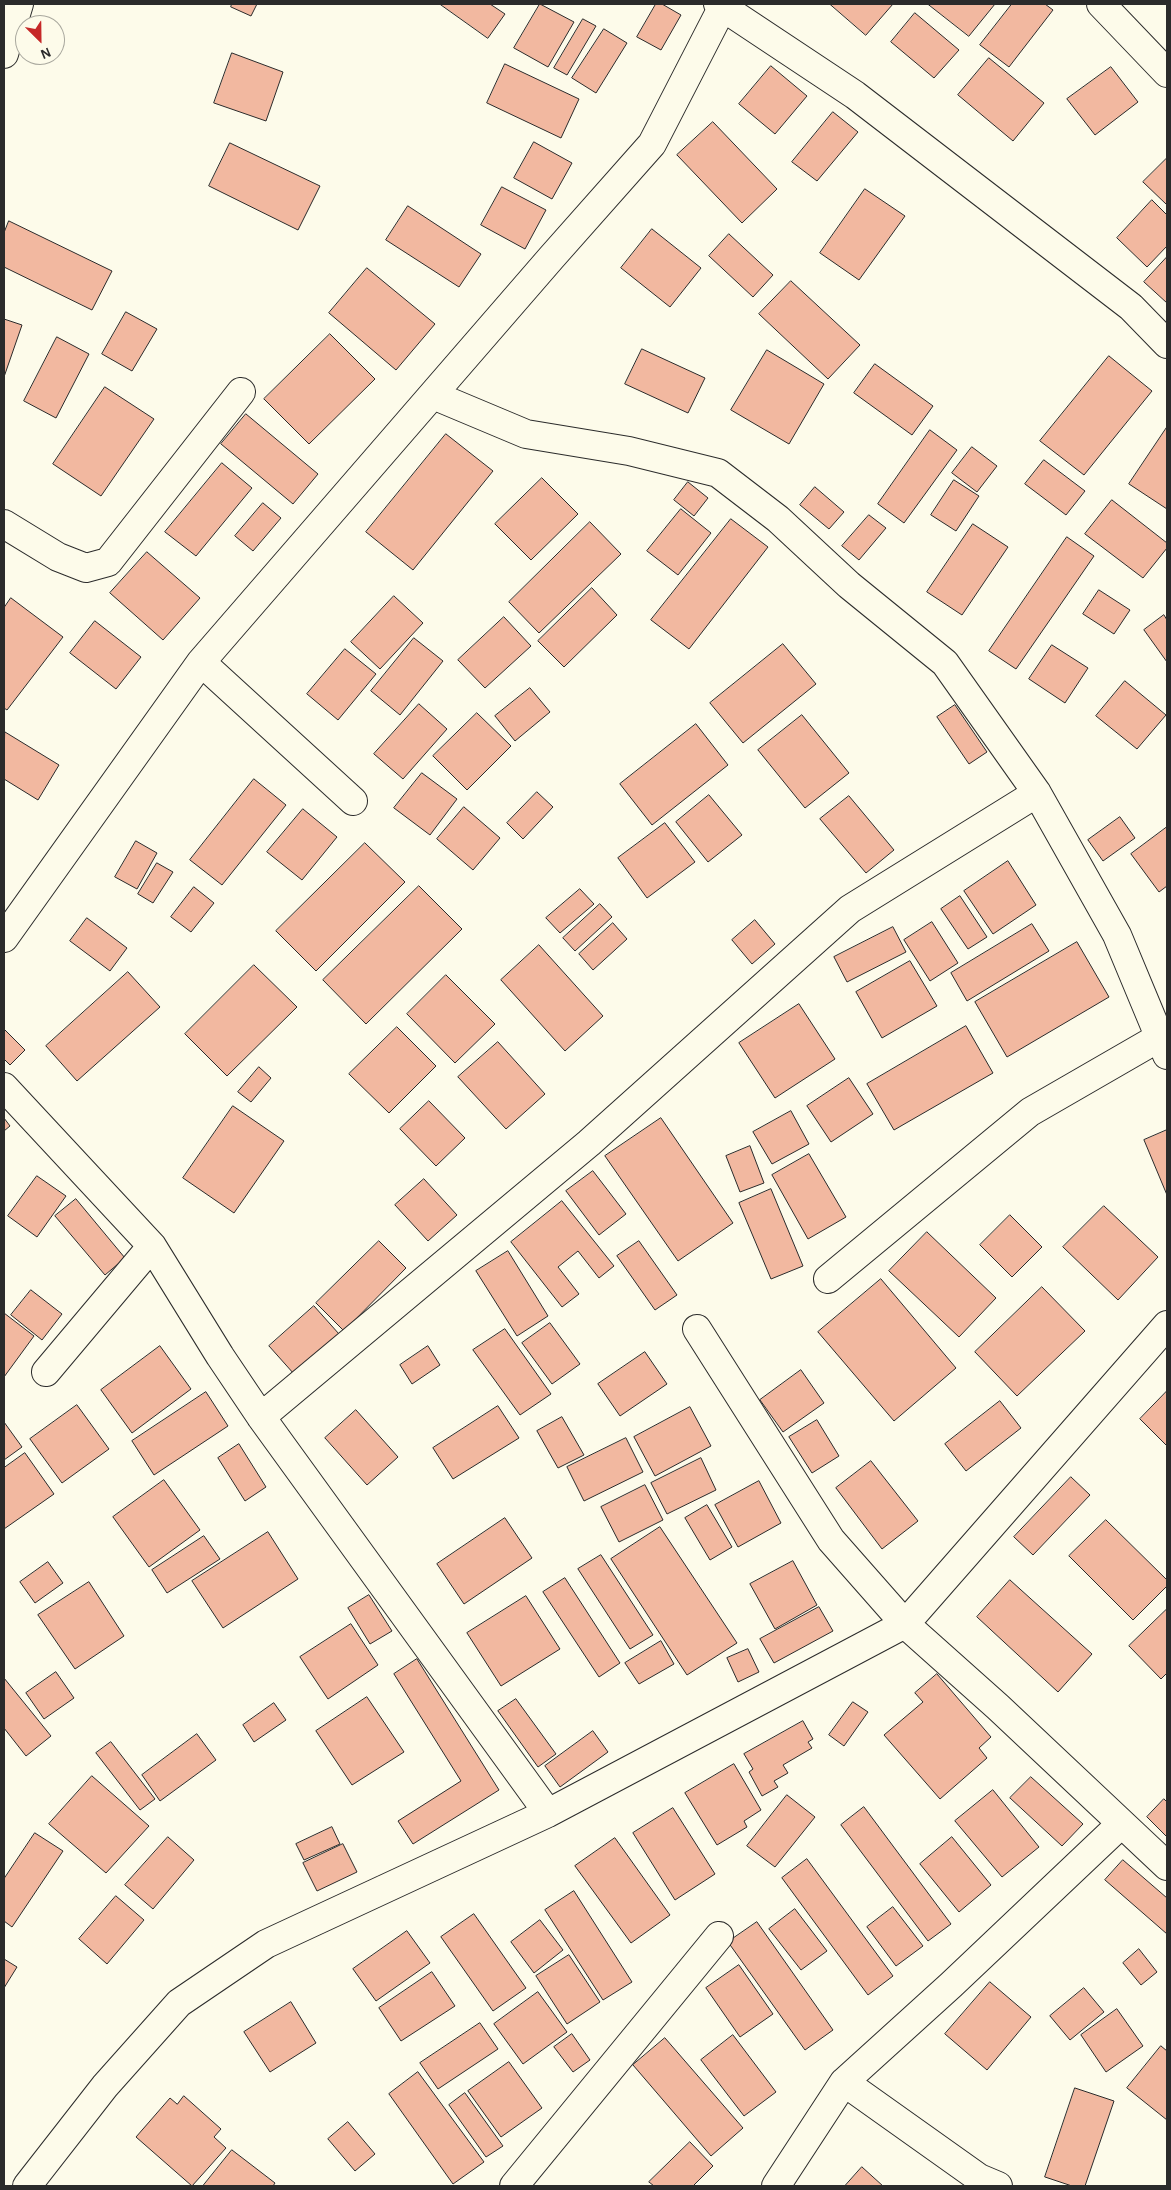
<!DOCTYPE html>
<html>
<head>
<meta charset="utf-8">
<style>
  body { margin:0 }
  #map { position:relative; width:1171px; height:2190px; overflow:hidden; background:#fdfbea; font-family:"Alegreya Sans",sans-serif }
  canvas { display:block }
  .frame { position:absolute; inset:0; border:5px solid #2b2b2b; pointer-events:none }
  .north { position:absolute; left:15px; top:15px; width:50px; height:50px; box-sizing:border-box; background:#fdfbea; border:1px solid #a9a89e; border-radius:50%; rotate:157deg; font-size:14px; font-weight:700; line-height:20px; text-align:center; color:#2b2b2b }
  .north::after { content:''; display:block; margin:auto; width:18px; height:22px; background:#c62828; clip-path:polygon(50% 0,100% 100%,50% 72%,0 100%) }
</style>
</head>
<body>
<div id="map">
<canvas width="1171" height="2190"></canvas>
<div class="frame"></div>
<div class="north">N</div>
</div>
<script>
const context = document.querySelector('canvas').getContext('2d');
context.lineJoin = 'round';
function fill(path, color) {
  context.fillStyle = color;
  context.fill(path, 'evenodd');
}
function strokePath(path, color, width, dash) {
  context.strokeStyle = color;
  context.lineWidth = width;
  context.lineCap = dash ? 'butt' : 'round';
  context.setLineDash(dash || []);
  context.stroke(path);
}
const building = new Path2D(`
  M 232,4 L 257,4 L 251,16 L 231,7 Z
  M 440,4 L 490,4 L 505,14 L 488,38 Z
  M 540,4 L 574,22 L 548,67 L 514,48 Z
  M 656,4 L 662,4 L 681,15 L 661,50 L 637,37 Z
  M 830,4 L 893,4 L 866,35 Z
  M 928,4 L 995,4 L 969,36 Z
  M 1012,4 L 1045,4 L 1053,10 L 1009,67 L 980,45 Z
  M 915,13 L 959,50 L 934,78 L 891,42 Z
  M 583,19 L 596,26 L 567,75 L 554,68 Z
  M 604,29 L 627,43 L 596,93 L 572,78 Z
  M 232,53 L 283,72 L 266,121 L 214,103 Z
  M 989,58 L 1044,103 L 1013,141 L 958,95 Z
  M 505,64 L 579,99 L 561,138 L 487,103 Z
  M 771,66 L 807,96 L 775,134 L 739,104 Z
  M 1111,67 L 1138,102 L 1095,135 L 1067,99 Z
  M 833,112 L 858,132 L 817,181 L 792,162 Z
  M 713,122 L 777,189 L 742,223 L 677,155 Z
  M 534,142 L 572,163 L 552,199 L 514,178 Z
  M 230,143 L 320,186 L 298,230 L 209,186 Z
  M 1167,158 L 1167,202 L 1166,204 L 1143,182 Z
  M 502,187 L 546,210 L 525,249 L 481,225 Z
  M 865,189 L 905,216 L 859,280 L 820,253 Z
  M 1152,200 L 1167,215 L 1167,246 L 1147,267 L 1117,238 Z
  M 408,206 L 481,254 L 459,287 L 386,240 Z
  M 9,221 L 112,271 L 92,310 L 4,267 L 4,233 Z
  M 652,229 L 701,268 L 670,307 L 621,268 Z
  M 729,234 L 773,275 L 753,297 L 709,256 Z
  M 1167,257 L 1167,303 L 1144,282 Z
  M 367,268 L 435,324 L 396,370 L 329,313 Z
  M 791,281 L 860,345 L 828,379 L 759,314 Z
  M 126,312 L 157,329 L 132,371 L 102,354 Z
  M 4,319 L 22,325 L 4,377 Z
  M 330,334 L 375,379 L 309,444 L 264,399 Z
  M 57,337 L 89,354 L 56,418 L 24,401 Z
  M 642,349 L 705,378 L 688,413 L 625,384 Z
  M 767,350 L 824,384 L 789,444 L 731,410 Z
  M 1109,356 L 1152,391 L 1084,475 L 1040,441 Z
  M 875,364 L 933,406 L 912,435 L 854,393 Z
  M 105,387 L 154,419 L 101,496 L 53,464 Z
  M 246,414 L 318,474 L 293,504 L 221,444 Z
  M 1167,427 L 1167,509 L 1129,484 Z
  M 930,430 L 957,450 L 904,523 L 878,504 Z
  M 446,434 L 493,471 L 413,570 L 366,532 Z
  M 972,447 L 997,466 L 977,492 L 952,473 Z
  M 1044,460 L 1085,491 L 1066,515 L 1025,484 Z
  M 222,463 L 252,488 L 196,556 L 165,532 Z
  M 542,478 L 578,514 L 531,560 L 495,524 Z
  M 954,480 L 979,496 L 956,531 L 931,515 Z
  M 688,482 L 708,498 L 694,516 L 674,500 Z
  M 815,487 L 844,512 L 829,529 L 800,505 Z
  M 1112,500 L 1167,543 L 1167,548 L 1143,578 L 1085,534 Z
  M 263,503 L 281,518 L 253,551 L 235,536 Z
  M 681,509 L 711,533 L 678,575 L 647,551 Z
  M 869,515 L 886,528 L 859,560 L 842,546 Z
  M 731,519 L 768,547 L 689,649 L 651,620 Z
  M 590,522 L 621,554 L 539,633 L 509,602 Z
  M 973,524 L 1008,547 L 962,615 L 927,592 Z
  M 1067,537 L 1094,556 L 1016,669 L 989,651 Z
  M 147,552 L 200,598 L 163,640 L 110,593 Z
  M 592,588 L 617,615 L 564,667 L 538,641 Z
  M 1099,590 L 1130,610 L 1114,634 L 1083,614 Z
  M 394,596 L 423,623 L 380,669 L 351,642 Z
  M 11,598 L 63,637 L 7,710 L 4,708 L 4,608 Z
  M 1164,615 L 1167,620 L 1167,662 L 1144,630 Z
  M 504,617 L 531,646 L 485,688 L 458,660 Z
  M 95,621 L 141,657 L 116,689 L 70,653 Z
  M 414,638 L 443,661 L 400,715 L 371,691 Z
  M 783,644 L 816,684 L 743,743 L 710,703 Z
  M 1052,645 L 1088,668 L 1065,703 L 1029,679 Z
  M 345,649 L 376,674 L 338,720 L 307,694 Z
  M 1125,681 L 1166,715 L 1137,749 L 1096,716 Z
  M 530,688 L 550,712 L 515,741 L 495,716 Z
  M 419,704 L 447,729 L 403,779 L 374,754 Z
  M 955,705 L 987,752 L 969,764 L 937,717 Z
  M 477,713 L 511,746 L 467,790 L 433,756 Z
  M 802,715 L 849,773 L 805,808 L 758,750 Z
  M 696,724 L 728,765 L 652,825 L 620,784 Z
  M 5,732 L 59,765 L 38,800 L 4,779 Z
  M 422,773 L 457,799 L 430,835 L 394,808 Z
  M 254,779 L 286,805 L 222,885 L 190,860 Z
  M 537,792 L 553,807 L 523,839 L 507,823 Z
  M 709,795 L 742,835 L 708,862 L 676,822 Z
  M 849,796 L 894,850 L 866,873 L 820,819 Z
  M 464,807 L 500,838 L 473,870 L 437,839 Z
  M 303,809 L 337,837 L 302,880 L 267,852 Z
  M 1120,817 L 1135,838 L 1103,861 L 1088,840 Z
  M 665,823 L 695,862 L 647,898 L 618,858 Z
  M 1167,827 L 1167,886 L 1159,892 L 1131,854 Z
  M 136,841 L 157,853 L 137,889 L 115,877 Z
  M 365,843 L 405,882 L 316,971 L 276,931 Z
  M 1008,861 L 1036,905 L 993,934 L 964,891 Z
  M 157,863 L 173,872 L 153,903 L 138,894 Z
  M 419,886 L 462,929 L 366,1024 L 323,980 Z
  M 194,887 L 214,903 L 191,932 L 171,917 Z
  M 580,889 L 594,904 L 560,933 L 546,918 Z
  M 960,896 L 987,937 L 968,949 L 941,909 Z
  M 600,904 L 612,917 L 575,951 L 563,938 Z
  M 87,918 L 127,948 L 110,971 L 70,941 Z
  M 755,920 L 775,944 L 752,964 L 732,940 Z
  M 932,922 L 958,963 L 930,981 L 904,940 Z
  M 613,923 L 627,939 L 593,970 L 579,954 Z
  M 1032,924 L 1049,951 L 967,1001 L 951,973 Z
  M 893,927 L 906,952 L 847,982 L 834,957 Z
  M 1077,942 L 1109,997 L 1007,1057 L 975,1002 Z
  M 539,945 L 603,1016 L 565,1051 L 501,980 Z
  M 910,961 L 937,1006 L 882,1038 L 856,992 Z
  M 254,965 L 297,1007 L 227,1076 L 185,1034 Z
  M 128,972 L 160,1007 L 77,1081 L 46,1046 Z
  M 446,975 L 495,1024 L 455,1063 L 407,1014 Z
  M 799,1004 L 835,1059 L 775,1098 L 739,1043 Z
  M 966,1026 L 993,1073 L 894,1130 L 867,1084 Z
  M 397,1027 L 436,1066 L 389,1113 L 349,1074 Z
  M 4,1029 L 25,1050 L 10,1065 L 4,1059 Z
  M 498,1042 L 545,1094 L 506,1129 L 458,1077 Z
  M 259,1067 L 271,1078 L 251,1102 L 238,1092 Z
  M 849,1078 L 873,1114 L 831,1142 L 807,1106 Z
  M 429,1101 L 465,1138 L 436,1166 L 400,1129 Z
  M 233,1106 L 284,1141 L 234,1213 L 183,1178 Z
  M 791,1111 L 809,1144 L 772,1164 L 753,1132 Z
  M 4,1118 L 10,1126 L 4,1131 Z
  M 661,1118 L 733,1223 L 678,1261 L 605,1156 Z
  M 1167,1130 L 1167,1195 L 1144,1140 Z
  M 750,1146 L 764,1183 L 740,1192 L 726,1156 Z
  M 809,1154 L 846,1217 L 808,1239 L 772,1175 Z
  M 593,1171 L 626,1214 L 599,1235 L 566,1191 Z
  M 37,1176 L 66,1196 L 37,1237 L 8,1216 Z
  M 424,1179 L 457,1215 L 428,1241 L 395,1205 Z
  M 771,1189 L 803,1266 L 771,1279 L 739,1203 Z
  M 76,1199 L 125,1258 L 105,1275 L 55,1216 Z
  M 562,1201 L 614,1266 L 599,1278 L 578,1251 L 558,1267 L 579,1294 L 562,1307 L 511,1242 Z
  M 1104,1206 L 1158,1257 L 1118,1300 L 1063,1247 Z
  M 1010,1215 L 1042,1247 L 1012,1277 L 980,1245 Z
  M 927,1232 L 996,1298 L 959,1337 L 889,1271 Z
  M 379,1241 L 406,1268 L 344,1331 L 316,1303 Z
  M 639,1241 L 677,1295 L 655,1310 L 617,1256 Z
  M 508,1251 L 548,1316 L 517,1336 L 476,1271 Z
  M 881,1279 L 956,1368 L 894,1421 L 818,1332 Z
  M 1042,1287 L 1085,1331 L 1017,1396 L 975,1352 Z
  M 31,1290 L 62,1314 L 42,1340 L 11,1315 Z
  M 314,1306 L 339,1334 L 294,1374 L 269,1346 Z
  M 4,1313 L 34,1336 L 4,1377 Z
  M 550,1323 L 580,1364 L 552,1384 L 522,1343 Z
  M 505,1329 L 551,1394 L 520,1415 L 473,1350 Z
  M 160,1346 L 191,1389 L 132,1433 L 101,1390 Z
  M 428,1346 L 440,1365 L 412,1384 L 400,1365 Z
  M 645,1352 L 667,1384 L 620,1416 L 598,1384 Z
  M 801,1370 L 824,1403 L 783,1432 L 760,1400 Z
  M 1167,1391 L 1167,1446 L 1140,1419 Z
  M 206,1392 L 228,1426 L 154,1475 L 132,1441 Z
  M 1000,1401 L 1021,1428 L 966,1471 L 945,1444 Z
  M 77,1405 L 109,1449 L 62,1483 L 30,1439 Z
  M 498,1406 L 519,1438 L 453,1479 L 433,1448 Z
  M 690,1407 L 711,1446 L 655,1476 L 634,1437 Z
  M 356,1410 L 398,1457 L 367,1485 L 325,1438 Z
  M 562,1417 L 584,1455 L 558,1468 L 537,1431 Z
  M 817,1420 L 839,1456 L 812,1473 L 789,1437 Z
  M 4,1422 L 22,1447 L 4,1460 Z
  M 626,1438 L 643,1472 L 584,1501 L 567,1467 Z
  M 239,1444 L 266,1487 L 245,1501 L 218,1458 Z
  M 25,1453 L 54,1494 L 4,1529 L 4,1468 Z
  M 701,1458 L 716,1490 L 667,1514 L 651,1483 Z
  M 871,1461 L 918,1521 L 882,1549 L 836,1488 Z
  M 1071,1477 L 1090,1495 L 1033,1555 L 1014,1537 Z
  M 164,1480 L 200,1530 L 149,1567 L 113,1517 Z
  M 759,1481 L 781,1523 L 738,1547 L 715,1505 Z
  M 645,1485 L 663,1520 L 619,1542 L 601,1507 Z
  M 707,1505 L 732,1547 L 710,1560 L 685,1518 Z
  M 505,1518 L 532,1558 L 464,1604 L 437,1564 Z
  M 1106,1520 L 1167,1580 L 1167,1586 L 1133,1620 L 1069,1556 Z
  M 660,1527 L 737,1643 L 687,1675 L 611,1559 Z
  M 268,1532 L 298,1579 L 223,1628 L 192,1581 Z
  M 204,1536 L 220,1559 L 167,1593 L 152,1570 Z
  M 601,1555 L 653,1635 L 630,1649 L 578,1569 Z
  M 793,1561 L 817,1605 L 775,1629 L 750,1584 Z
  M 48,1562 L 63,1583 L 35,1603 L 20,1582 Z
  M 565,1578 L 620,1663 L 599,1677 L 543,1592 Z
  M 1010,1580 L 1092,1654 L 1058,1692 L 977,1617 Z
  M 89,1582 L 124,1636 L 75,1669 L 38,1615 Z
  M 369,1595 L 392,1631 L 370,1644 L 348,1608 Z
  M 526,1596 L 560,1649 L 501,1686 L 467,1633 Z
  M 819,1607 L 833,1631 L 774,1663 L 760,1639 Z
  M 1167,1609 L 1167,1673 L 1161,1679 L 1129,1646 Z
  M 351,1624 L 378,1665 L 328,1699 L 300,1657 Z
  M 661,1641 L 674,1664 L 639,1684 L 625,1663 Z
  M 748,1649 L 759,1672 L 738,1682 L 727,1658 Z
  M 417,1659 L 499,1790 L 413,1844 L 398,1821 L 461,1781 L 394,1674 Z
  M 56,1672 L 74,1698 L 44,1719 L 26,1693 Z
  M 937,1674 L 991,1737 L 979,1748 L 987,1758 L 940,1799 L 884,1735 L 923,1702 L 915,1693 Z
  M 4,1678 L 51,1736 L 26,1756 L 4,1728 Z
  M 367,1697 L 404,1752 L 352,1785 L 316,1731 Z
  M 516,1699 L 556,1754 L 538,1767 L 498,1711 Z
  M 853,1702 L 868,1712 L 844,1746 L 829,1735 Z
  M 274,1703 L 286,1720 L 254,1742 L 243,1725 Z
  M 803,1721 L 813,1739 L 808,1742 L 812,1748 L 783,1765 L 788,1773 L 774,1781 L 778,1787 L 762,1796 L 749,1772 L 753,1769 L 744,1754 Z
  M 593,1731 L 608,1752 L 560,1787 L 545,1766 Z
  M 197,1734 L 216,1760 L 160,1801 L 142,1775 Z
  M 111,1742 L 155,1799 L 140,1810 L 96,1753 Z
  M 734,1764 L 761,1810 L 744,1821 L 747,1827 L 717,1845 L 685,1793 Z
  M 92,1776 L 149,1826 L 106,1873 L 49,1824 Z
  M 1031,1777 L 1083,1824 L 1062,1846 L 1010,1798 Z
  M 993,1790 L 1039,1847 L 1002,1877 L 955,1821 Z
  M 787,1795 L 815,1817 L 775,1867 L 747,1846 Z
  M 1164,1799 L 1167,1802 L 1167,1837 L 1147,1817 Z
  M 864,1807 L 951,1924 L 928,1941 L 841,1825 Z
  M 673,1808 L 715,1874 L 675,1900 L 633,1833 Z
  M 332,1827 L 340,1844 L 304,1860 L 296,1844 Z
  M 35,1833 L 63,1851 L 12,1927 L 4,1921 L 4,1879 Z
  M 168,1837 L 194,1860 L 153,1909 L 125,1885 Z
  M 952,1837 L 991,1885 L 959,1912 L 920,1864 Z
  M 615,1838 L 670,1915 L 631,1943 L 575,1866 Z
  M 343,1844 L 357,1872 L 317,1891 L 303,1863 Z
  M 807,1859 L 893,1976 L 868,1995 L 782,1878 Z
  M 1123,1860 L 1167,1898 L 1167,1934 L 1105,1880 Z
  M 574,1891 L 632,1982 L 603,2000 L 545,1910 Z
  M 116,1896 L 144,1920 L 107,1964 L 79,1939 Z
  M 893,1907 L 923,1946 L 896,1966 L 867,1927 Z
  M 795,1909 L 827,1951 L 801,1970 L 769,1929 Z
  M 474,1914 L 526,1988 L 493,2011 L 441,1937 Z
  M 540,1920 L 563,1950 L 534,1973 L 511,1942 Z
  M 757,1922 L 833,2030 L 805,2050 L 728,1942 Z
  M 407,1931 L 430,1963 L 376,2001 L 353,1969 Z
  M 1139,1949 L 1157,1972 L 1141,1985 L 1123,1963 Z
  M 569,1955 L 600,2002 L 567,2024 L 536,1976 Z
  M 4,1959 L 17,1967 L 4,1988 Z
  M 739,1965 L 773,2014 L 740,2037 L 706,1988 Z
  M 432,1972 L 455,2006 L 401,2041 L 379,2008 Z
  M 990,1982 L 1031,2017 L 987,2070 L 945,2034 Z
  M 1084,1988 L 1104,2012 L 1070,2040 L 1050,2016 Z
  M 538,1992 L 567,2032 L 523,2064 L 494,2024 Z
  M 291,2002 L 316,2043 L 270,2072 L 244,2032 Z
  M 1117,2009 L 1143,2046 L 1106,2072 L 1081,2035 Z
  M 480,2023 L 498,2049 L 438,2089 L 420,2063 Z
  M 572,2034 L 590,2060 L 573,2072 L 554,2047 Z
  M 733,2035 L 776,2092 L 744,2116 L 701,2060 Z
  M 665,2038 L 743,2128 L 711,2156 L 633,2065 Z
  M 1161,2046 L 1167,2051 L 1167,2120 L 1127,2088 Z
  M 509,2062 L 542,2108 L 501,2137 L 468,2091 Z
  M 418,2072 L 484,2162 L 453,2184 L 389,2094 Z
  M 1075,2088 L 1114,2101 L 1085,2186 L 1072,2186 L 1045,2177 Z
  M 465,2093 L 503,2146 L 486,2157 L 449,2105 Z
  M 184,2096 L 221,2129 L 214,2137 L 226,2148 L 192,2186 L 136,2137 L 170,2098 L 177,2104 Z
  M 348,2122 L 375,2154 L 355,2171 L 328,2139 Z
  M 690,2142 L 713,2166 L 693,2186 L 654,2186 L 649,2182 Z
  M 232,2150 L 275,2183 L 273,2186 L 203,2186 Z
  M 862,2167 L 883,2186 L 845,2186 Z`);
fill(building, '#f2b8a0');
strokePath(building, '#2b2b2b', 1);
const street = new Path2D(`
  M 718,4 L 855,95 L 1131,307 L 1167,344
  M 1101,4 L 1167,73
  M 4,54 L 19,4
  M 433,395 L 526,434 L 629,451 L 718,473 L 778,519 L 849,585 L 945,663 L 1037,793 L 1117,935 L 1167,1055
  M 4,524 L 58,557 L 86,568 L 108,562 L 241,392
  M 201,662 L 353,801
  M 4,938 L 201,662 L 551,258 L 652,144 L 722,8
  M 4,1087 L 152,1246 L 220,1356 L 261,1417 L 548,1813
  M 828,1279 L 1030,1112 L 1160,1037
  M 697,1329 L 831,1540 L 905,1624 L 998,1707 L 1167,1866
  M 46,1372 L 152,1246
  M 261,1417 L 589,1143 L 850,909 L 1037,793
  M 844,2082 L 979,2178 L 998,2186
  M 27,2186 L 105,2086 L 179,2003 L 266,1944 L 548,1813 L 905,1624 L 1167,1325
  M 514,2186 L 719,1936
  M 776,2186 L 844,2082 L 951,1985 L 1121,1824`);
strokePath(street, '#2b2b2b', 30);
strokePath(street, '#fdfbea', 28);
</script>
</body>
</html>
